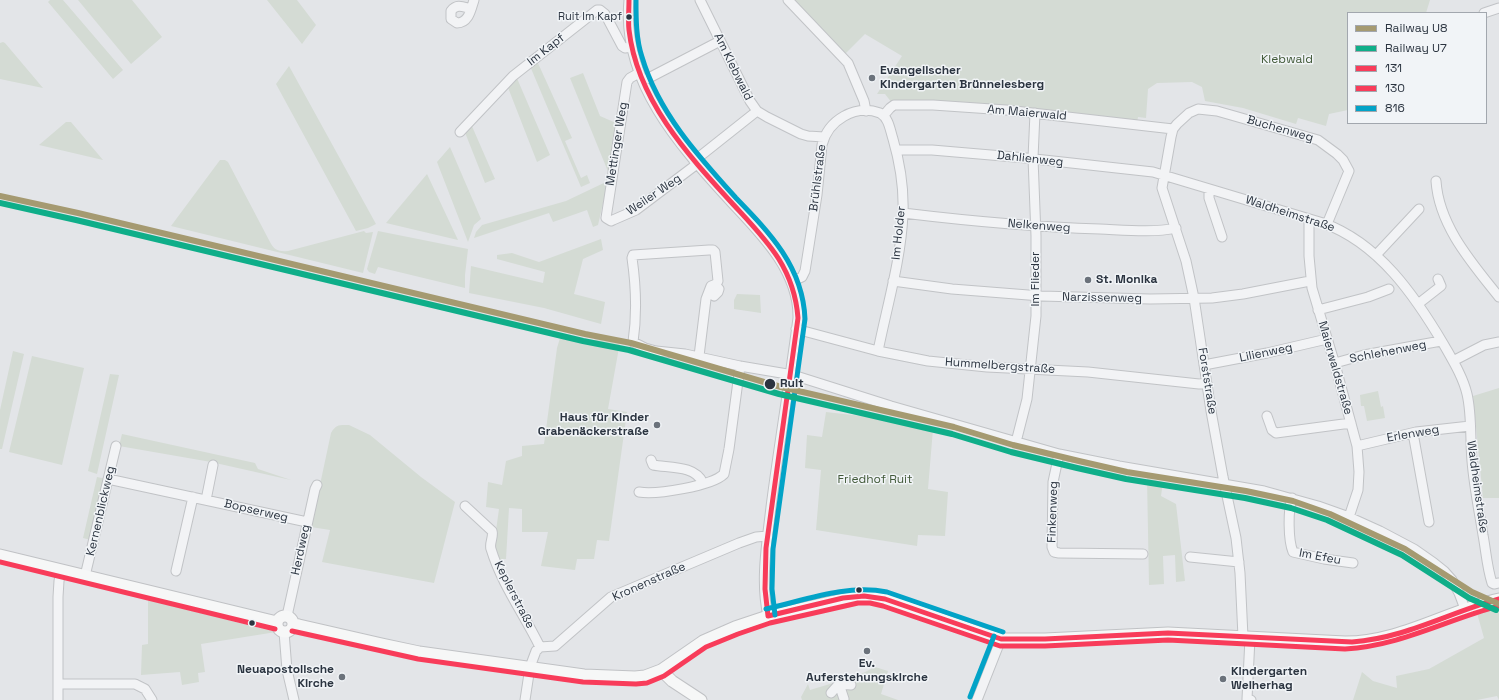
<!DOCTYPE html>
<html>
<head>
<meta charset="utf-8">
<style>
  body { margin:0 }
  #map { position:relative; width:1499px; height:700px; overflow:hidden; background:#e3e5e8; font-family:"Space Grotesk",sans-serif }
  canvas { display:block }
  .legend { position:absolute; left:1347px; top:12px; width:140px; height:112px; box-sizing:border-box; background:#f1f4f7; border:1px solid #a2a7ae; margin:0; padding:5px 7px; list-style:none; font-size:12px; color:#2b3440 }
  .legend li { display:flex; align-items:center; gap:8px; height:20px }
  .legend b { width:20px; border:1px solid #a2a7ae }
</style>
</head>
<body>
<div id="map">
<canvas width="1499" height="700"></canvas>
<ul class="legend">
<li><b style="height:5px;background:#a59a71"></b>Railway U8</li>
<li><b style="height:5px;background:#0fae89"></b>Railway U7</li>
<li><b style="height:5px;background:#f83c5a"></b>131</li>
<li><b style="height:5px;background:#f83c5a"></b>130</li>
<li><b style="height:5px;background:#02a3c7"></b>816</li>
</ul>
</div>
<script>
const context = document.querySelector('canvas').getContext('2d');
context.lineJoin = 'round';
function fill(path, color) {
  context.fillStyle = color;
  context.fill(path, 'evenodd');
}
function strokePath(path, color, width, dash) {
  context.strokeStyle = color;
  context.lineWidth = width;
  context.lineCap = dash ? 'butt' : 'round';
  context.setLineDash(dash || []);
  context.stroke(path);
}
function drawText(font, color, halo, rows, align = 'center') {
  context.font = font + ' "Space Grotesk",sans-serif';
  context.lineWidth = 3;
  context.setLineDash([]);
  context.textBaseline = 'middle';
  context.strokeStyle = halo;
  context.fillStyle = color;
  for (const [text, x, y, turn = 0] of rows) {
    context.save();
    context.translate(x, y);
    context.rotate((+turn || 0) * Math.PI / 180);
    context.textAlign = isNaN(turn) ? turn : align;
    if (halo) context.strokeText(text, 0, 0);
    context.fillText(text, 0, 0);
    context.restore();
  }
}
fill(new Path2D(`
  M 50,0 L 63,0 L 123,70 L 113,79 L 48,2 Z
  M 78,0 L 132,0 L 162,37 L 131,64 Z
  M 267,0 L 297,0 L 316,25 L 302,44 Z
  M 792,0 L 1430,0 L 1426,13 L 1348,13 L 1348,110 L 1329,114 L 1326,126 L 1298,118 L 1296,124 L 1243,108 L 1205,101 L 1202,87 L 1192,82 L 1157,83 L 1148,89 L 1146,118 L 1138,117 L 1137,123 L 892,103 L 885,94 L 877,94 L 902,56 L 865,34 L 845,54 Z
  M 3,42 L 5,43 L 43,88 L 0,79 L 0,43 Z
  M 537,61 L 572,138 L 565,141 L 581,178 L 587,175 L 590,183 L 581,187 L 530,66 Z
  M 289,66 L 376,224 L 368,228 L 356,231 L 276,84 Z
  M 583,73 L 600,116 L 616,123 L 609,174 L 570,78 Z
  M 516,76 L 550,155 L 537,162 L 507,85 Z
  M 66,122 L 71,122 L 103,160 L 39,145 Z
  M 471,124 L 495,179 L 485,183 L 464,130 Z
  M 450,147 L 481,219 L 474,225 L 468,242 L 437,162 Z
  M 220,160 L 225,160 L 228,162 L 270,242 C 274,250 279,252 288,251 L 364,231 L 366,233 L 373,232 L 363,273 L 171,226 Z
  M 427,174 L 458,240 L 386,223 Z
  M 608,181 L 598,225 L 593,227 L 587,210 L 553,222 L 549,213 L 474,238 L 476,232 L 482,225 L 566,201 Z
  M 378,231 L 468,249 L 465,275 L 465,288 L 378,267 L 375,274 L 369,272 L 367,269 Z
  M 601,239 L 603,250 L 583,259 L 574,294 L 605,302 L 601,324 L 544,308 L 469,293 L 471,266 L 543,283 L 545,272 L 497,259 L 497,255 L 512,253 L 539,262 Z
  M 737,294 L 760,295 L 761,313 L 734,309 L 734,300 Z
  M 601,337 L 620,342 L 608,409 L 627,412 L 609,541 L 597,540 L 594,559 L 577,559 L 575,570 L 541,566 L 548,532 L 522,532 L 522,509 L 509,508 L 506,559 L 503,559 L 502,566 L 494,545 L 499,509 L 486,507 L 488,482 L 502,485 L 506,461 L 522,456 L 522,446 L 544,444 L 557,348 L 560,338 L 584,344 Z
  M 13,351 L 24,354 L 2,449 L 0,449 L 0,410 Z
  M 32,356 L 84,368 L 62,465 L 9,452 Z
  M 110,374 L 119,375 L 97,474 L 88,471 Z
  M 1499,388 L 1499,498 L 1483,498 L 1473,396 Z
  M 1378,391 L 1381,407 L 1383,406 L 1385,418 L 1367,421 L 1364,406 L 1361,406 L 1360,395 Z
  M 826,412 L 888,419 L 933,429 L 928,489 L 948,492 L 945,536 L 918,535 L 917,546 L 816,530 L 821,470 L 805,468 L 807,435 L 822,437 Z
  M 349,425 L 370,435 L 421,477 L 455,502 L 434,583 L 322,562 L 330,530 L 311,527 L 331,433 C 336,424 340,425 349,425 Z
  M 122,434 L 255,463 L 258,469 L 291,480 L 211,462 L 119,446 Z
  M 97,477 L 106,479 L 91,540 L 83,538 Z
  M 1147,478 L 1163,482 L 1161,496 L 1176,504 L 1185,581 L 1176,582 L 1175,555 L 1163,556 L 1164,584 L 1149,585 Z
  M 148,600 L 276,632 L 201,644 L 205,672 L 198,673 L 199,682 L 182,685 L 180,672 L 141,675 L 142,645 L 148,644 Z
  M 1499,609 L 1499,700 L 1497,696 L 1477,700 L 1353,700 L 1362,672 L 1373,681 L 1397,688 L 1396,676 L 1429,669 L 1484,638 L 1477,613 Z
  M 875,667 L 888,671 L 881,694 L 898,700 L 802,700 L 801,697 L 808,684 L 810,690 L 843,680 L 841,674 L 859,675 Z`), '#d4dbd4');
const minor = new Path2D(`
  M 629,0 C 621,82 680,146 731,202 C 761,234 799,271 798,318 C 790,381 779,444 771,507 C 767,543 760,581 768,616
  M 700,0 L 750,101 L 757,111 L 767,117 L 801,134 L 808,136 L 824,137
  M 788,0 L 848,63 L 864,101 L 866,111
  M 471,9 C 463,7 457,3 451,11 L 451,19 L 457,23 C 469,23 471,9 474,0
  M 1484,13 L 1499,8
  M 639,73 L 630,78 L 627,82 L 606,218 L 611,221 L 613,220 L 636,210 L 697,164
  M 643,81 L 720,41
  M 884,115 L 890,108 L 894,105 L 933,105 L 1006,110 L 1173,129
  M 460,132 L 513,76 L 597,10 L 600,10 L 605,14 L 622,46 L 625,48 L 631,47
  M 896,150 L 932,150 L 1026,158 L 1153,172 L 1323,223 C 1379,243 1415,296 1444,345 C 1453,361 1463,377 1467,394 C 1472,415 1470,439 1472,461 C 1474,486 1479,510 1483,535 C 1486,551 1487,568 1492,583 L 1494,584 L 1499,583
  M 694,161 L 757,111
  M 1436,181 C 1439,226 1472,263 1499,297
  M 1209,189 L 1209,198 L 1222,237
  M 903,213 C 969,221 1034,227 1100,229 C 1124,230 1153,233 1176,228
  M 1309,219 L 1309,256 L 1312,288 L 1336,368 L 1357,446 L 1359,472 L 1358,490 L 1349,517
  M 1376,255 L 1419,209
  M 893,281 L 952,289 L 1041,296 L 1150,299 L 1212,298 L 1243,294 L 1310,281
  M 791,282 L 802,277 L 805,271 L 817,195 L 822,145 C 828,120 855,104 880,113 C 889,118 890,130 893,139 C 900,163 904,189 903,214 C 901,260 887,306 878,351
  M 709,293 L 714,296 L 718,292 L 719,289 L 715,285
  M 1418,304 L 1441,286 L 1438,279
  M 1318,310 L 1368,297 L 1389,289
  M 796,329 L 878,351 L 928,361 L 987,367 L 1088,372 L 1199,384 L 1207,383
  M 699,356 L 706,299 L 711,286 L 716,284 L 718,281 L 715,252 L 713,250 L 709,250 L 633,255 L 632,258 C 636,286 637,315 633,342 L 645,348 L 656,351 L 685,354 L 740,366 L 793,375 L 891,406 L 1059,454 L 1119,466 L 1264,491 L 1318,506 L 1349,517 L 1380,531 L 1414,549 L 1434,563 L 1444,571 L 1452,580 L 1459,593 L 1465,609
  M 1453,361 L 1484,345 L 1499,342
  M 1335,363 L 1364,355 L 1441,341
  M 1204,365 L 1267,353 L 1327,339
  M 1267,416 L 1272,430 L 1276,433 L 1351,423
  M 1413,433 L 1429,522
  M 1016,442 L 1027,399 L 1036,316 L 1036,236 L 1033,158 L 1035,113
  M 1357,446 L 1416,432 L 1470,426
  M 1059,454 L 1053,482 L 1052,547 L 1054,552 L 1059,553 L 1143,554
  M 651,460 L 653,465 C 669,468 695,465 703,483
  M 108,479 L 307,522
  M 639,492 C 656,495 712,486 724,474 L 729,449 L 740,366
  M 1292,498 C 1288,510 1288,540 1293,552 L 1324,559 L 1353,563
  M 206,500 L 213,465
  M 465,506 L 492,531 C 494,537 489,543 491,549 C 502,585 524,614 540,647
  M 1190,557 L 1239,562
  M 176,571 L 193,497
  M 85,576 L 116,446
  M 287,616 L 315,489 L 317,485
  M 284,632 L 287,670 L 294,700
  M 1243,637 L 1240,573 L 1236,538 L 1223,477 L 1211,411 L 1194,298 L 1186,261 L 1162,188 L 1171,137 L 1173,129 L 1177,124 L 1189,113 L 1198,109 L 1217,111 L 1318,140 L 1337,154 L 1343,160 L 1349,171 L 1327,224
  M 1250,638 L 1247,699 L 1251,700
  M 58,684 L 135,684 L 145,689 L 152,700
  M 839,684 L 844,699
  M 831,693 L 839,684 L 851,685
  M 58,700 L 58,597 L 59,581 L 61,570
  M 525,700 L 530,667 L 536,651 L 540,647 L 555,646 L 611,597 L 739,543 L 756,537 L 768,536
  M 977,700 L 1001,639`);
const major = new Path2D(`
  M 0,555 L 277,622
  M277 624a8 8 0 1 1 16 0a8 8 0 1 1-16 0Z
  M 293,624 L 299,625 L 382,644 L 419,652 L 584,675 L 635,677 L 645,676 L 661,670 L 703,641 L 735,627 L 768,616 L 857,596 L 871,596 L 885,599 L 984,634 L 1001,639 L 1045,639 L 1168,633 L 1345,642 C 1400,642 1446,611 1499,599
  M 661,670 L 672,681 L 701,700`);
strokePath(minor, '#c1c3c6', 11);
strokePath(major, '#c0c2c5', 13);
strokePath(minor, '#f2f3f5', 9);
strokePath(major, '#f6f7f7', 11);
strokePath(new Path2D(`
  M 629,0 C 629,10 628,21 629,30 C 637,99 687,154 731,202 C 765,239 794,266 798,318 L 766,548 L 765,589 L 768,616
  M 768,616 L 843,598 L 864,596 L 885,599 L 1001,639 L 1045,639 L 1168,633 L 1352,642 C 1406,638 1448,613 1499,599`), '#f83c5a', 5);
strokePath(new Path2D(`
  M 0,562 L 275,629
  M 292,631 L 418,659 L 583,682 L 636,684 L 647,683 L 664,676 L 706,647 L 738,634 L 770,623 L 858,603 L 870,603 L 883,606 L 1000,646 L 1045,646 L 1168,640 L 1345,649 C 1400,646 1446,620 1499,606`), '#f83c5a', 5);
strokePath(new Path2D(`
  M 636,0 C 636,19 636,39 642,57 C 658,112 698,156 736,198 C 770,233 803,267 805,319 L 773,549 L 772,589 L 775,615
  M 766,609 C 806,600 846,584 887,592 L 1003,632
  M 970,697 L 994,636`), '#02a3c7', 5);
strokePath(new Path2D(`
  M 0,196 L 78,213 L 585,334 L 631,343 L 781,387 L 954,427 L 1013,445 L 1079,461 L 1127,472 L 1246,491 L 1293,501 L 1330,514 L 1405,549 L 1472,592 L 1499,604`), '#a59a71', 6);
strokePath(new Path2D(`
  M 0,203 L 76,220 L 583,341 L 629,350 L 779,394 L 952,434 L 1011,452 L 1077,468 L 1126,479 L 1245,498 L 1291,508 L 1327,520 L 1402,555 L 1469,598 L 1496,610`), '#0fae89', 6);
for (const [x, y, r, color] of [
  [629,17,3.5,"#2b3440"],
  [872,78,4,"#6b727b"],
  [1088,280,4,"#6b727b"],
  [770,384,6,"#2b3440"],
  [657,425,4,"#6b727b"],
  [859,590,3.5,"#2b3440"],
  [252,623,3.5,"#2b3440"],
  [867,651,4,"#6b727b"],
  [342,677,4,"#6b727b"],
  [1223,679,4,"#6b727b"]
]) {
  const dot = new Path2D();
  dot.arc(x, y, r, 0, 2 * Math.PI);
  context.fillStyle = color;
  context.fill(dot);
  strokePath(dot, '#f1f4f7', 1.5);
}
drawText('11px', '#2b3440', '#f1f4f7', [
  ["Ruit Im Kapf",622,17]
], 'right');
drawText('12px', '#2b3440', '#f1f4f7', [
  ["Im Kapf",546,50,-38],
  ["Am Klebwald",733,67,64],
  ["Am Maierwald",1027,113,5],
  ["Buchenweg",1280,129,16],
  ["Mettinger Weg",617,144,-81],
  ["Dahlienweg",1030,159,6],
  ["Brühlstraße",818,178,-83],
  ["Weiler Weg",654,195,-34],
  ["Waldheimstraße",1290,214,18],
  ["Nelkenweg",1039,226,4],
  ["Im Holder",899,233,-84],
  ["Im Flieder",1036,279,-90],
  ["Narzissenweg",1102,298,1],
  ["Schlehenweg",1388,352,-11],
  ["Lilienweg",1266,353,-12],
  ["Hummelbergstraße",1000,366,4],
  ["Maierwaldstraße",1335,368,74],
  ["Forststraße",1207,381,81],
  ["Erlenweg",1413,434,-10],
  ["Waldheimstraße",1477,487,82],
  ["Kernenblickweg",101,511,-77],
  ["Bopserweg",256,511,13],
  ["Finkenweg",1053,512,-88],
  ["Herdweg",301,550,-78],
  ["Im Efeu",1320,557,11],
  ["Kronenstraße",649,582,-24],
  ["Keplerstraße",514,595,63]
]);
drawText('12px', '#425a39', '#f1f4f7', [
  ["Klebwald",1287,60],
  ["Friedhof Ruit",875,480]
]);
drawText('bold 12px', '#2b3440', '#f1f4f7', [
  ["Evangelischer",880,71],
  ["Kindergarten Brünnelesberg",880,85],
  ["St. Monika",1096,280],
  ["Haus für Kinder",649,418,"right"],
  ["Grabenäckerstraße",649,432,"right"],
  ["Ev.",867,664,"center"],
  ["Auferstehungskirche",867,678,"center"],
  ["Neuapostolische",334,670,"right"],
  ["Kirche",334,684,"right"],
  ["Kindergarten",1231,672],
  ["Weiherhag",1231,686]
], 'left');
drawText('bold 12px', '#2b3440', '#f1f4f7', [
  ["Ruit",780,384]
], 'left');
</script>
</body>
</html>
